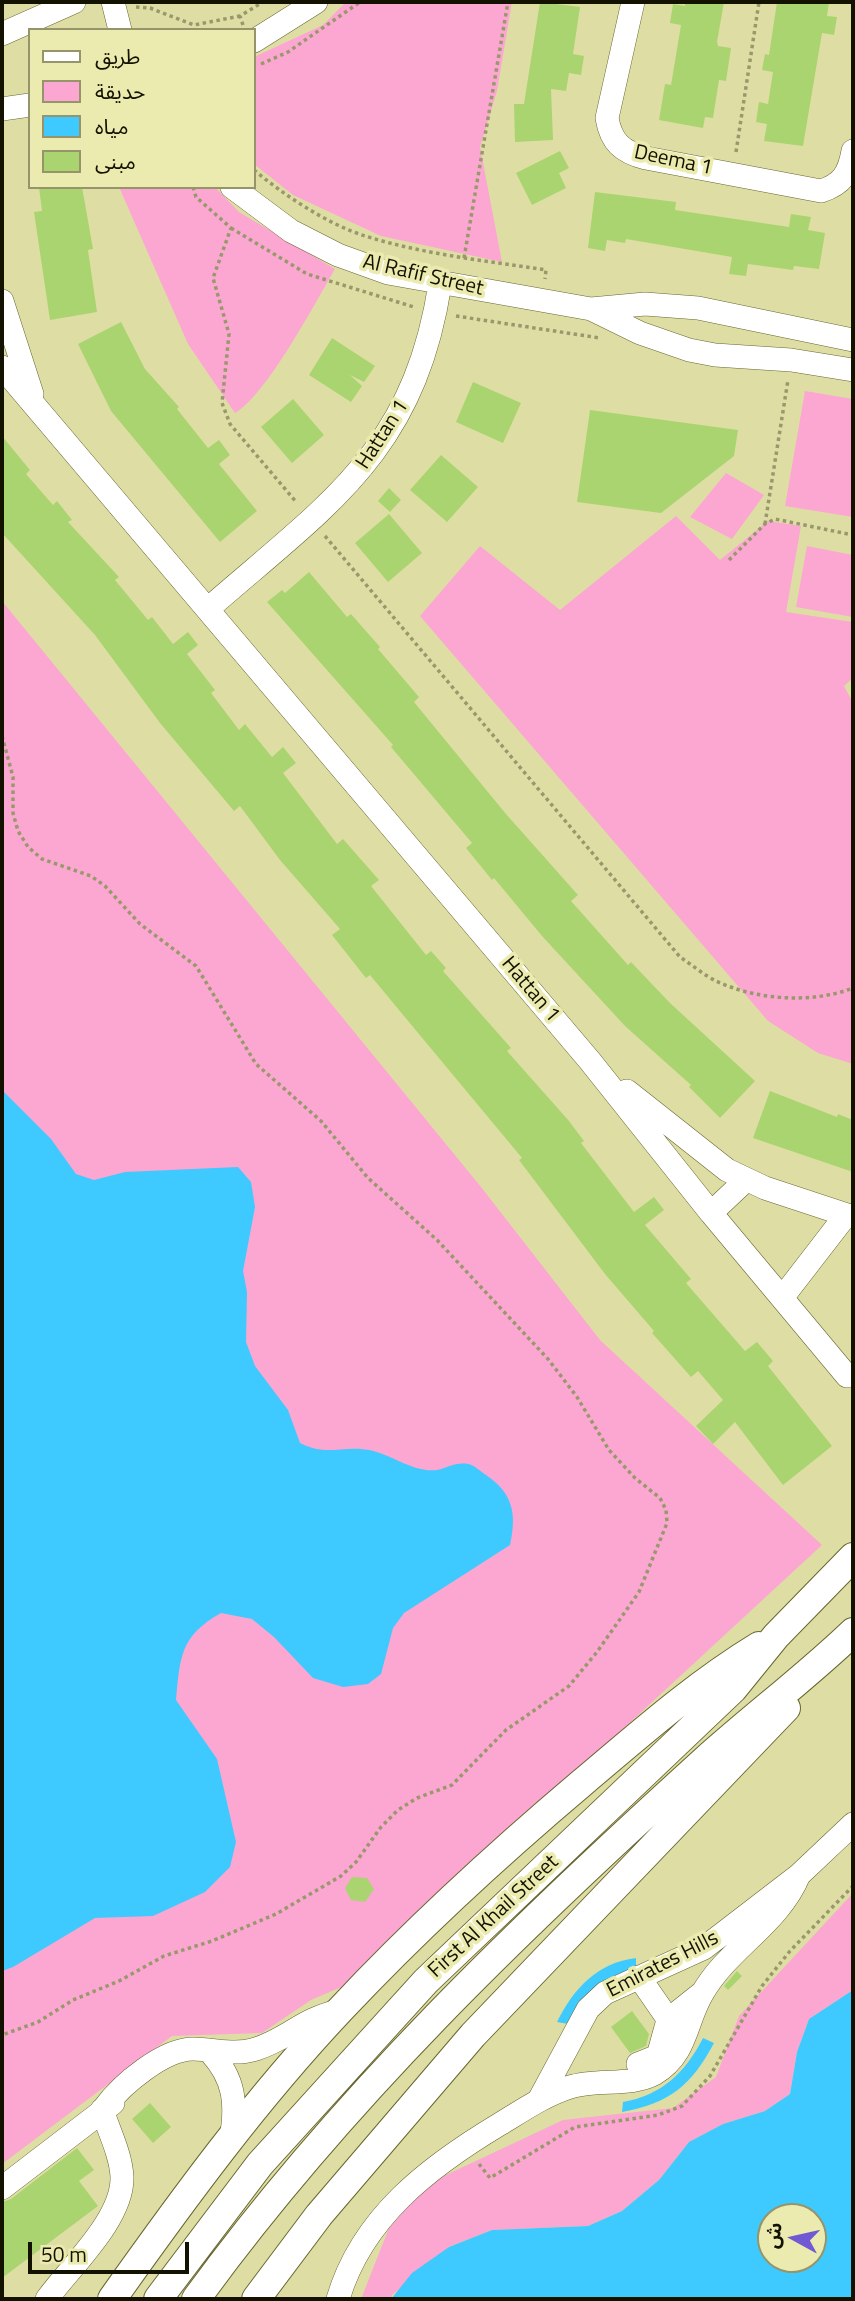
<!DOCTYPE html>
<html>
<head>
<meta charset="utf-8">
<style>
  body { margin:0 }
  #map { position:relative; width:855px; height:2301px; overflow:hidden; background:#dedea4; font-family:"Titillium Web","Noto Sans Arabic",sans-serif }
  canvas { display:block }
  .frame { position:absolute; inset:0; border:4px solid #131200; pointer-events:none }
  .legend { position:absolute; left:28px; top:28px; width:228px; height:161px; box-sizing:border-box; background:#ebebb0; border:2px solid #95946a; margin:0; padding:9px 12px; list-style:none; font-size:21px; color:#131200 }
  .legend li { display:flex; align-items:center; gap:14px; height:35px }
  .legend b { width:35px; border:2px solid #95946a }
  .north { position:absolute; left:757px; top:2203px; width:70px; height:70px; box-sizing:border-box; background:#ebebb0; border:2px solid #95946a; border-radius:50%; rotate:278deg; font-size:19px; font-weight:700; line-height:28px; text-align:center; color:#131200 }
  .north::after { content:''; display:block; margin:auto; width:24px; height:32px; background:#7059d3; clip-path:polygon(50% 0,100% 100%,50% 72%,0 100%) }
  .scale { position:absolute; left:28px; top:2242px; width:161px; height:32px; box-sizing:border-box; border:4px solid #131200; border-top:0; padding-left:9px; font-size:21px; line-height:24px; white-space:nowrap; color:#131200; -webkit-text-stroke:5px #ebebb0; paint-order:stroke }
</style>
</head>
<body>
<div id="map">
<canvas width="855" height="2301"></canvas>
<div class="frame"></div>
<ul class="legend">
<li><b style="height:9px;background:#fff"></b>طريق</li>
<li><b style="height:19px;background:#fca6d2"></b>حديقة</li>
<li><b style="height:19px;background:#3ecafe"></b>مياه</li>
<li><b style="height:19px;background:#aad470"></b>مبنى</li>
</ul>
<div class="north">ش</div>
<div class="scale">50 m</div>
</div>
<script>
const context = document.querySelector('canvas').getContext('2d');
context.lineJoin = 'round';
function fill(path, color) {
  context.fillStyle = color;
  context.fill(path, 'evenodd');
}
function strokePath(path, color, width, dash) {
  context.strokeStyle = color;
  context.lineWidth = width;
  context.lineCap = dash ? 'butt' : 'round';
  context.setLineDash(dash || []);
  context.stroke(path);
}
function drawText(font, color, halo, rows, align = 'center') {
  context.font = font + ' "Titillium Web",sans-serif';
  context.lineWidth = 7;
  context.setLineDash([]);
  context.textBaseline = 'middle';
  context.strokeStyle = halo;
  context.fillStyle = color;
  for (const [text, x, y, turn = 0] of rows) {
    context.save();
    context.translate(x, y);
    context.rotate((+turn || 0) * Math.PI / 180);
    context.textAlign = isNaN(turn) ? turn : align;
    if (halo) context.strokeText(text, 0, 0);
    context.fillText(text, 0, 0);
    context.restore();
  }
}
fill(new Path2D(`
  M 346,2 L 512,2 L 497,91 L 480,147 L 502,262 L 381,236 L 293,195 L 254,164 L 254,57 L 323,25 Z
  M 119,187 L 215,187 L 239,212 L 335,269 C 315,303 266,396 235,413 L 188,344 Z
  M 805,391 L 853,399 L 853,517 L 785,506 Z
  M 726,473 L 764,495 L 732,539 L 690,517 Z
  M 676,516 L 720,560 L 768,521 L 801,526 L 786,612 L 853,622 L 853,678 L 844,686 L 853,703 L 853,1064 L 818,1053 L 768,1021 L 420,616 L 480,546 L 560,610 Z
  M 807,546 L 853,555 L 853,617 L 796,607 Z
  M 2,601 L 481,1187 L 600,1340 L 822,1545 L 346,1985 L 311,2000 L 262,2033 L 172,2036 L 2,2164 Z
  M 853,1893 L 853,1990 L 809,2019 L 797,2052 L 790,2094 L 765,2111 L 723,2124 L 689,2142 L 659,2180 L 622,2211 L 588,2226 L 492,2230 L 449,2247 L 392,2295 L 391,2299 L 361,2299 L 389,2228 L 429,2183 L 563,2120 L 673,2108 L 716,2077 L 739,2016 Z`), '#fca6d2');
fill(new Path2D(`
  M 2,1090 L 51,1139 L 76,1174 L 94,1180 L 125,1172 L 238,1167 L 251,1182 L 255,1207 L 243,1271 L 247,1292 L 246,1342 L 255,1366 L 288,1410 L 300,1443 C 328,1457 341,1445 369,1450 C 391,1454 413,1473 437,1470 C 448,1468 455,1462 468,1464 C 474,1465 480,1471 486,1475 C 513,1493 517,1514 510,1545 L 404,1613 L 393,1628 L 381,1674 L 368,1684 L 343,1687 L 313,1678 L 274,1637 L 252,1619 L 221,1613 C 180,1636 180,1657 176,1700 L 217,1759 L 236,1842 L 230,1867 L 205,1892 L 153,1916 L 95,1918 L 13,1967 L 2,1971 Z
  M 636,1958 L 636,1967 C 604,1979 584,1992 568,2024 L 557,2022 C 574,1988 597,1963 636,1958 Z
  M 853,1990 L 853,2299 L 391,2299 L 412,2273 L 449,2247 L 492,2230 L 588,2226 L 622,2211 L 659,2180 L 689,2142 L 723,2124 L 765,2111 L 790,2094 L 797,2052 L 809,2019 ZM 771,2217 L 813,2217 L 813,2259 L 771,2259 Z
  M 703,2038 L 714,2043 C 691,2086 670,2103 622,2112 L 623,2102 C 662,2095 685,2073 703,2038 Z`), '#3ecafe');
fill(new Path2D(`
  M 540,2 L 580,7 L 573,54 L 584,56 L 581,75 L 569,73 L 566,91 L 551,89 L 553,140 L 515,142 L 514,104 L 524,104 Z
  M 685,2 L 724,2 L 717,42 L 718,46 L 731,48 L 726,81 L 719,80 L 713,118 L 705,117 L 703,128 L 659,120 L 665,84 L 671,85 L 681,25 L 670,23 L 673,4 L 685,6 Z
  M 777,2 L 829,2 L 827,16 L 837,17 L 834,35 L 822,33 L 803,146 L 764,141 L 767,124 L 756,122 L 759,102 L 768,104 L 773,72 L 762,70 L 765,54 L 769,55 Z
  M 560,151 L 569,168 L 559,173 L 566,188 L 532,205 L 516,173 Z
  M 39,187 L 82,187 L 93,249 L 88,250 L 97,312 L 50,320 L 34,212 L 42,211 Z
  M 595,192 L 676,202 L 675,210 L 789,227 L 791,214 L 811,217 L 808,230 L 825,233 L 819,269 L 794,266 L 793,270 L 748,264 L 746,276 L 729,274 L 732,257 L 626,239 L 625,243 L 607,240 L 605,251 L 588,248 Z
  M 121,322 L 145,369 L 179,407 L 177,409 L 208,448 L 219,440 L 230,455 L 219,464 L 257,511 L 220,542 L 111,411 L 78,344 Z
  M 332,338 L 375,366 L 364,382 L 350,375 L 362,386 L 351,402 L 309,375 Z
  M 473,382 L 521,403 L 503,443 L 456,422 Z
  M 293,399 L 324,435 L 292,463 L 261,427 Z
  M 590,410 L 738,430 L 734,456 L 661,513 L 577,502 Z
  M 2,436 L 30,470 L 26,474 L 53,505 L 57,501 L 72,520 L 68,522 L 119,577 L 115,580 L 148,620 L 152,617 L 173,644 L 188,632 L 198,645 L 187,654 L 215,690 L 211,693 L 239,730 L 245,724 L 272,757 L 283,747 L 296,763 L 283,773 L 337,844 L 343,839 L 379,880 L 371,886 L 426,955 L 431,951 L 446,968 L 443,971 L 511,1048 L 507,1051 L 569,1121 L 584,1141 L 581,1143 L 634,1212 L 654,1197 L 664,1210 L 645,1225 L 691,1279 L 686,1283 L 745,1351 L 757,1342 L 773,1361 L 768,1366 L 832,1446 L 783,1485 L 735,1422 L 713,1444 L 696,1426 L 723,1400 L 698,1371 L 691,1377 L 652,1333 L 654,1331 L 605,1274 L 519,1160 L 522,1158 L 394,1004 L 370,975 L 366,978 L 332,935 L 340,929 L 280,860 L 240,806 L 234,811 L 160,723 L 95,635 L 2,533 Z
  M 441,455 L 478,487 L 447,522 L 410,490 Z
  M 389,488 L 401,500 L 390,512 L 378,501 Z
  M 389,514 L 422,553 L 388,582 L 355,543 Z
  M 309,572 L 347,617 L 351,614 L 380,647 L 378,649 L 419,697 L 414,702 L 506,814 L 578,895 L 571,901 L 628,965 L 631,962 L 670,1003 L 755,1081 L 720,1118 L 689,1087 L 691,1085 L 625,1026 L 542,936 L 494,878 L 492,880 L 466,848 L 472,843 L 391,747 L 393,745 L 267,602 L 282,590 L 285,593 Z
  M 770,1091 L 837,1117 L 838,1114 L 853,1120 L 853,1172 L 753,1138 Z
  M 352,1877 L 367,1878 L 374,1889 L 365,1902 L 351,1900 L 345,1888 Z
  M 737,1971 L 742,1976 L 728,1990 L 724,1986 Z
  M 632,2011 L 649,2034 L 646,2046 L 630,2053 L 611,2027 Z
  M 150,2103 L 171,2127 L 153,2143 L 132,2119 Z
  M 77,2148 L 94,2170 L 79,2181 L 98,2206 L 2,2278 L 2,2202 L 11,2199 Z`), '#aad470');
const minor = new Path2D(`
  M 113,2 L 120,30
  M 633,2 L 607,118 C 611,142 622,152 646,158 L 821,191 C 843,184 849,173 853,151
  M 2,34 L 74,2
  M 254,41 L 316,2
  M 2,109 L 30,105
  M 232,187 L 291,231 L 338,255 L 388,273 L 591,309 L 645,304 L 698,308 L 853,340
  M 2,301 L 32,394
  M 591,309 L 640,333 L 689,350 L 715,355 L 791,360 L 853,370
  M 2,367 L 590,1061 L 711,1213 L 847,1376
  M 209,608 C 328,504 414,452 440,284
  M 627,1091 L 727,1170 L 765,1188 L 853,1217
  M 711,1213 L 746,1180
  M 782,1298 L 846,1215
  M 639,1977 L 677,2032
  M 210,2052 C 235,2079 237,2104 231,2139
  M 638,2064 L 658,2056 L 668,2020 L 702,1993
  M 539,2100 L 588,2009 L 605,1993 L 704,1948 L 799,1875 L 853,1824
  M 105,2107 C 122,2084 164,2049 193,2049 C 215,2049 234,2056 256,2049 C 288,2039 302,2019 339,2011
  M 2,2188 L 113,2103
  M 47,2299 C 71,2266 123,2219 122,2177 C 121,2155 109,2131 102,2110
  M 338,2299 C 362,2217 430,2166 500,2124 C 523,2110 545,2095 570,2087 C 597,2078 630,2087 654,2074 C 687,2055 685,2023 702,1994 C 727,1949 779,1924 799,1875`);
const major = new Path2D(`
  M 112,2299 C 183,2199 256,2099 341,2009 C 417,1928 499,1853 583,1782 C 640,1734 695,1685 759,1646
  M 158,2299 L 260,2164 L 426,1981 L 733,1689 L 776,1636 L 853,1557
  M 196,2299 C 342,2098 522,1926 705,1760 C 754,1716 806,1677 853,1632
  M 256,2299 L 319,2215 L 473,2035 L 786,1708`);
strokePath(minor, '#67662f', 24);
strokePath(major, '#67662f', 30);
strokePath(new Path2D(`
  M 136,7 L 150,8 L 194,25 L 240,16
  M 243,25 L 240,16 L 263,2
  M 261,64 L 288,52 L 360,2
  M 736,152 L 759,2
  M 254,170 C 284,195 327,224 365,236 C 423,254 486,261 546,270 L 545,279
  M 193,187 L 196,197 L 231,228 L 213,278 L 229,334 L 222,403 L 230,424 L 297,503
  M 231,228 L 307,274 L 414,307
  M 464,258 L 508,2
  M 456,316 L 600,338
  M 765,524 L 788,380
  M 325,536 L 680,957 C 692,965 704,975 716,981 C 756,1000 812,1004 853,988
  M 729,560 L 765,524 L 775,519 L 853,535
  M 2,736 L 13,777 L 13,813 L 18,831 L 28,847 L 42,859 L 91,876 L 105,886 L 140,924 L 196,966 L 256,1064 L 321,1121 L 368,1178 L 437,1240 L 548,1359 L 577,1397 L 609,1450 L 635,1478 L 660,1498 L 666,1510 L 667,1523 L 639,1592 L 597,1652 L 569,1686 L 506,1730 L 452,1785 L 417,1798 L 398,1810 L 381,1827 L 356,1862 L 341,1876 L 276,1914 L 212,1941 L 164,1956 L 119,1981 L 73,2000 L 38,2022 L 2,2035
  M 479,2164 L 490,2178 L 575,2127 L 658,2115 L 682,2106 L 710,2076 L 762,1986 L 790,1951 L 853,1886`), '#99986c', 3.5, [3.5, 3.5]);
strokePath(minor, '#fff', 23);
strokePath(major, '#fff', 28);
drawText('21px', '#131200', '#ebebb0', [
  ["Deema 1",673,161,12],
  ["Al Rafif Street",423,276,13],
  ["Hattan 1",383,435,-57],
  ["Hattan 1",530,990,50],
  ["First Al Khail Street",494,1917,-43],
  ["Emirates Hills",663,1965,-27]
]);
</script>
</body>
</html>
